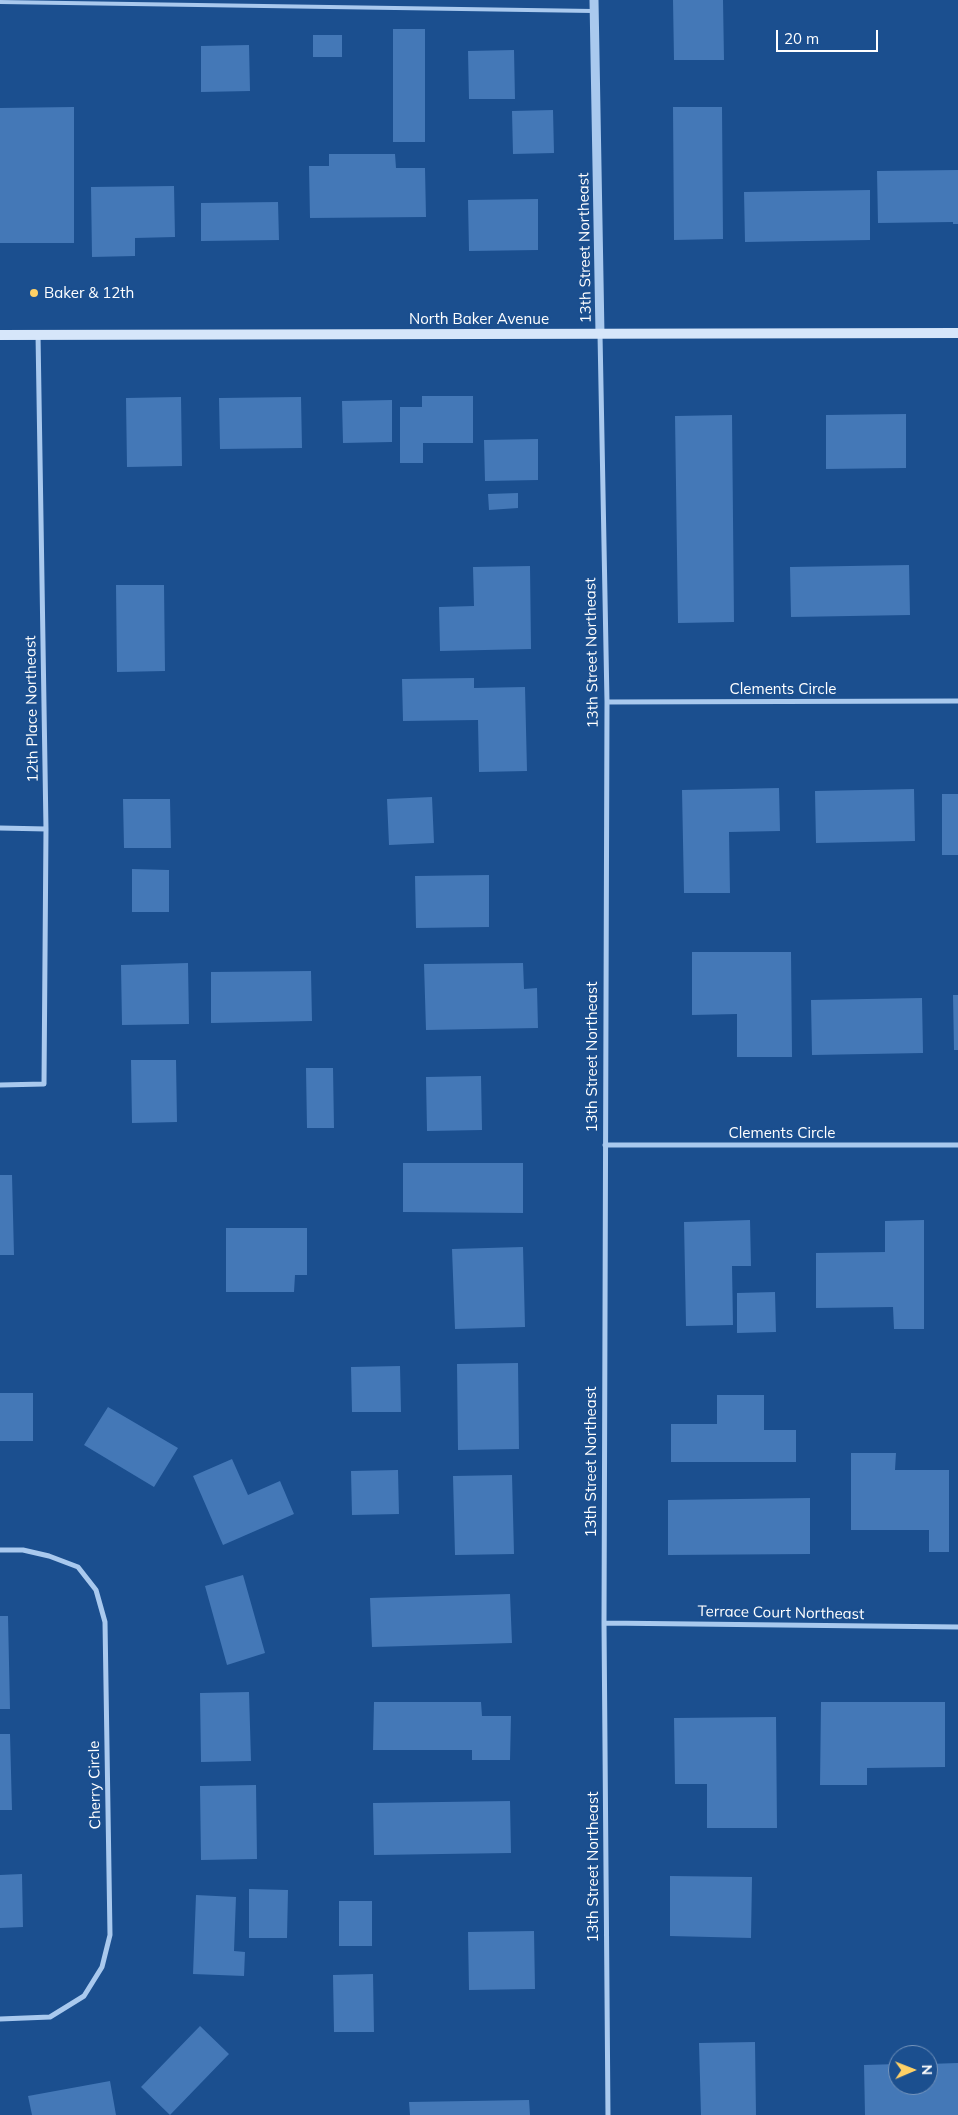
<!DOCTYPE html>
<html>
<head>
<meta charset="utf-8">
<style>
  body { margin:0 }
  #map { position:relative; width:958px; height:2115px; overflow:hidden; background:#1b4f8f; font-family:Mulish,sans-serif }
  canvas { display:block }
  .north { position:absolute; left:888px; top:2045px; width:50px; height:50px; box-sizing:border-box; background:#1b4f8f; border:1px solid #7695bc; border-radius:50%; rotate:89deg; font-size:14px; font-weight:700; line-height:20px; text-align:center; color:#fff }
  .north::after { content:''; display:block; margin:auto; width:18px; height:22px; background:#ffd166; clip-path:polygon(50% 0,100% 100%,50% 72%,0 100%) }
  .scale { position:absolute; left:776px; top:30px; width:102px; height:22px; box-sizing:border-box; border:2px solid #fff; border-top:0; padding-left:6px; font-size:15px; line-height:18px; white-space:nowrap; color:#fff; -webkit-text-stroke:4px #1b4f8f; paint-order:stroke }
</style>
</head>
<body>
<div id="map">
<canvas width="958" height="2115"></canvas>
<div class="north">N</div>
<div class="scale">20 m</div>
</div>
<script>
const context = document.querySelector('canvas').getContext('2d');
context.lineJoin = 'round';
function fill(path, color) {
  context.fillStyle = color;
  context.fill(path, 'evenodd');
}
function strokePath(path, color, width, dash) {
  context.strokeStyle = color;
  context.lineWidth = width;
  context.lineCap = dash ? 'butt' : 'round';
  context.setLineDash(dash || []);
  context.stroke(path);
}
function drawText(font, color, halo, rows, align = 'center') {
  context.font = font + ' Mulish,sans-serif';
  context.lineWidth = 4;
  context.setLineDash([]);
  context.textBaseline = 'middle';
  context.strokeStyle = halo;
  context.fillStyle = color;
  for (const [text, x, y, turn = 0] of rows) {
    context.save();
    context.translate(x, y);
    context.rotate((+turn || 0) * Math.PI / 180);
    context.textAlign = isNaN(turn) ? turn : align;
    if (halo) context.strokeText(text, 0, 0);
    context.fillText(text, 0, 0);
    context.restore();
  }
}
fill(new Path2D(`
  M 673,0 L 723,0 L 724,60 L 674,60 Z
  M 393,29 L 425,29 L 425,142 L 393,142 Z
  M 313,35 L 342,35 L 342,57 L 313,57 Z
  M 249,45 L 250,91 L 201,92 L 201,46 Z
  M 514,50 L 515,99 L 469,99 L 468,51 Z
  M 74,107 L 74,243 L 0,243 L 0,108 Z
  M 673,107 L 722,107 L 723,239 L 674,240 Z
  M 553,110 L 554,153 L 513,154 L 512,111 Z
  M 329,154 L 395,154 L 396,168 L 425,168 L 426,217 L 310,218 L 309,166 L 329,166 Z
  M 958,170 L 958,224 L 953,224 L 953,222 L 878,223 L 877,171 Z
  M 174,186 L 175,237 L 135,238 L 135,256 L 92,257 L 91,187 Z
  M 870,190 L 870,240 L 745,242 L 744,192 Z
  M 538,199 L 538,250 L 469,251 L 468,200 Z
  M 278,202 L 279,240 L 201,241 L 201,203 Z
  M 422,396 L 473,396 L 473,443 L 423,443 L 423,463 L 400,463 L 400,407 L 422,407 Z
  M 181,397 L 182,466 L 127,467 L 126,398 Z
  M 301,397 L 302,448 L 220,449 L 219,398 Z
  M 392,400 L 392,442 L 343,443 L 342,401 Z
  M 906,414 L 906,468 L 826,469 L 826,415 Z
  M 732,415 L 734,622 L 678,623 L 675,416 Z
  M 538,439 L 538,480 L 485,481 L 484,440 Z
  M 518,493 L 518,508 L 489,510 L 488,494 Z
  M 909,565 L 910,615 L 791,617 L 790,567 Z
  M 530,566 L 531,649 L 440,651 L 439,607 L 474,606 L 473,567 Z
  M 116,585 L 164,585 L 165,671 L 117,672 Z
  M 474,678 L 474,688 L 525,687 L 527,771 L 479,772 L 478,720 L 403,721 L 402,679 Z
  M 779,788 L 780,831 L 729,832 L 730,893 L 684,893 L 682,790 Z
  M 914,789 L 915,841 L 816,843 L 815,791 Z
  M 942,794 L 958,794 L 958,855 L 942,855 Z
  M 432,797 L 434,843 L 389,845 L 387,799 Z
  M 123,799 L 170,799 L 171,848 L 124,848 Z
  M 132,869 L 169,870 L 169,912 L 132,912 Z
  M 489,875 L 489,927 L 416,928 L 415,876 Z
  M 692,952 L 791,952 L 792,1057 L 737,1057 L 737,1014 L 692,1015 Z
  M 188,963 L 189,1024 L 122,1025 L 121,965 Z
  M 523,963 L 524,989 L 537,988 L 538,1028 L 426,1030 L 424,964 Z
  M 311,971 L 312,1021 L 211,1023 L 211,972 Z
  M 953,995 L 958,995 L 958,1050 L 954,1050 Z
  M 922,998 L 923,1053 L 812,1055 L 811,1000 Z
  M 131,1060 L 176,1060 L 177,1122 L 132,1123 Z
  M 306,1068 L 333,1068 L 334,1128 L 307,1128 Z
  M 481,1076 L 482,1130 L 427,1131 L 426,1077 Z
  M 403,1163 L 523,1163 L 523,1213 L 403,1212 Z
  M 0,1175 L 12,1175 L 14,1255 L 0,1255 Z
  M 750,1220 L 751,1266 L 732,1266 L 733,1325 L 686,1326 L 684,1222 Z
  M 924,1220 L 924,1329 L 894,1329 L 893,1307 L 816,1308 L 816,1253 L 885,1252 L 885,1221 Z
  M 226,1228 L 307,1228 L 307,1275 L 295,1275 L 294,1292 L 226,1292 Z
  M 523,1247 L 525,1327 L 455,1329 L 452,1249 Z
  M 775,1292 L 776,1332 L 737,1333 L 737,1293 Z
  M 518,1363 L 519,1449 L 458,1450 L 457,1364 Z
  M 400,1366 L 401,1412 L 352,1412 L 351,1367 Z
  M 0,1393 L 33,1393 L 33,1441 L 0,1441 Z
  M 717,1395 L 764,1395 L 764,1430 L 796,1430 L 796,1462 L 671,1462 L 671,1424 L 717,1424 Z
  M 108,1407 L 178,1448 L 154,1487 L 84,1445 Z
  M 851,1453 L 896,1453 L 895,1470 L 949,1470 L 949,1552 L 929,1552 L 929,1530 L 851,1530 Z
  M 232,1459 L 248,1495 L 280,1481 L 294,1514 L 223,1545 L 193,1476 Z
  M 398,1470 L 399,1514 L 352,1515 L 351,1471 Z
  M 512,1475 L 514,1554 L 455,1555 L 453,1476 Z
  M 810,1498 L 810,1554 L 668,1555 L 668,1500 Z
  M 243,1575 L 265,1653 L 227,1665 L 205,1586 Z
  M 510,1594 L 512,1643 L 372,1647 L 370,1598 Z
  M 0,1616 L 8,1616 L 10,1709 L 0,1709 Z
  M 249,1692 L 251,1761 L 201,1762 L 200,1693 Z
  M 374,1702 L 481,1702 L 482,1716 L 511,1716 L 510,1760 L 472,1760 L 472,1750 L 373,1750 Z
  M 821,1702 L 945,1702 L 945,1767 L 867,1768 L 867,1785 L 820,1785 Z
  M 776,1717 L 777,1828 L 707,1828 L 707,1784 L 675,1784 L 674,1718 Z
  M 0,1734 L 10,1734 L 12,1810 L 0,1810 Z
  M 256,1785 L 257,1859 L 201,1860 L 200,1786 Z
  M 510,1801 L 511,1853 L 374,1855 L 373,1803 Z
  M 22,1874 L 23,1927 L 0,1928 L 0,1875 Z
  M 670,1876 L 752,1877 L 751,1938 L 670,1936 Z
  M 249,1889 L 288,1890 L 287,1938 L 249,1938 Z
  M 196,1895 L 236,1897 L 234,1951 L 245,1952 L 244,1976 L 193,1974 Z
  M 339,1901 L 372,1901 L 372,1946 L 339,1946 Z
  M 534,1931 L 535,1989 L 469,1990 L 468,1932 Z
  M 373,1974 L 374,2032 L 334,2032 L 333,1975 Z
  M 200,2026 L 229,2054 L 170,2115 L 141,2087 Z
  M 755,2042 L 756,2115 L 701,2115 L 699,2043 Z
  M 958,2063 L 958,2115 L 865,2115 L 864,2065 L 898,2064 L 898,2085 L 928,2085 L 928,2064 Z
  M 110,2081 L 116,2115 L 32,2115 L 28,2096 Z
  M 529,2100 L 530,2115 L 410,2115 L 409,2102 Z`), '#4478b7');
strokePath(new Path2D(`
  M 0,2 L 593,11`), '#a9c9ee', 4);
strokePath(new Path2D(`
  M 600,334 L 607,702 L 604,1623 L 608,2115
  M 607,702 L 958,701
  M 0,828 L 46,829
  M 0,1085 L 44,1084 L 46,829 L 38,334
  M 605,1145 L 958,1145
  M 0,1550 L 23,1550 L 49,1556 L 78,1567 L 96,1590 L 105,1622 L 110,1935 L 102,1967 L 84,1996 L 50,2017 L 0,2019
  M 604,1623 L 958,1627`), '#a9c9ee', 5);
strokePath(new Path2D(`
  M 594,0 L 600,334`), '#a9c9ee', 9);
strokePath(new Path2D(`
  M 0,335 L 958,333`), '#d6e6fa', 10);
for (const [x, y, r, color] of [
  [34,293,5,"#ffd166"]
]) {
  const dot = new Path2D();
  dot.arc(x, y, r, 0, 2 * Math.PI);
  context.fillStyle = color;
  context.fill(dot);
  strokePath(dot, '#1b4f8f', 2);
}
drawText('15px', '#fff', '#1b4f8f', [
  ["13th Street Northeast",585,248,-91],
  ["North Baker Avenue",479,319],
  ["13th Street Northeast",592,653,-91],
  ["Clements Circle",783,689],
  ["12th Place Northeast",32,709,-91],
  ["13th Street Northeast",592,1057,-90],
  ["Clements Circle",782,1133],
  ["13th Street Northeast",591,1462,-90],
  ["Terrace Court Northeast",781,1613,1],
  ["Cherry Circle",95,1785,-91],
  ["13th Street Northeast",593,1867,-90]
]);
drawText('15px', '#fff', '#1b4f8f', [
  ["Baker & 12th",44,293]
], 'left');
</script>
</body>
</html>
